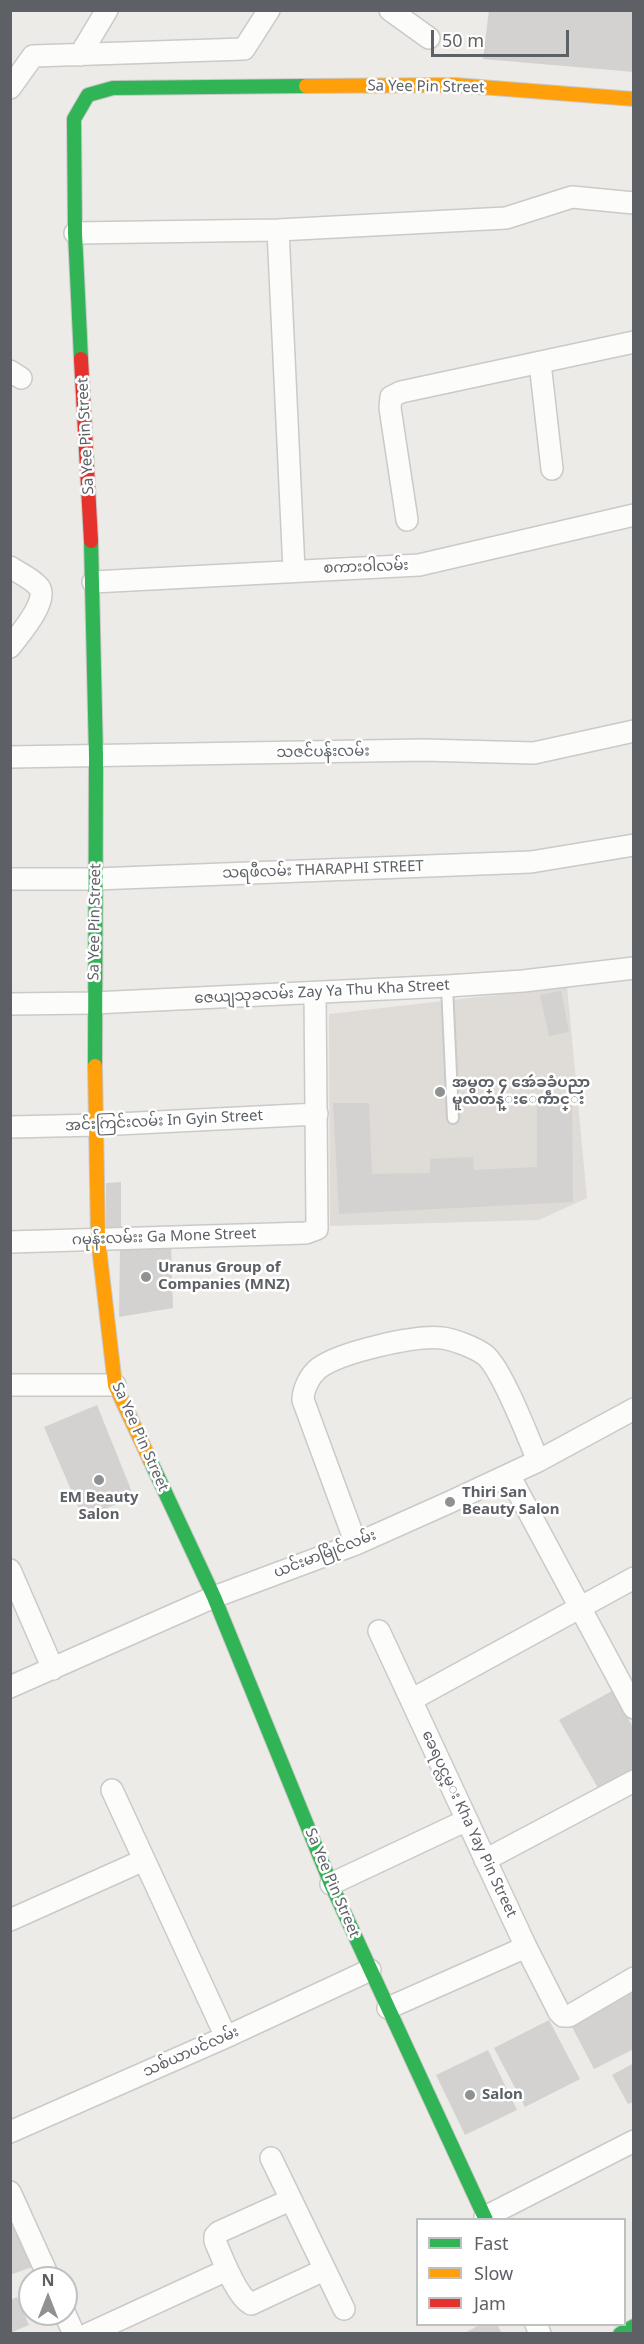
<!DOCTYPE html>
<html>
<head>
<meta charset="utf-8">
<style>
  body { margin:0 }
  #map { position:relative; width:644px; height:2344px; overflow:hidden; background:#edebe7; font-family:"Noto Sans",sans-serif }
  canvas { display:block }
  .frame { position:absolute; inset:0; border:12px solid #5d6165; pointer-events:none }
  .legend { position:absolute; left:416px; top:2218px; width:210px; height:108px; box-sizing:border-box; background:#fff; border:2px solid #bec0c1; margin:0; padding:8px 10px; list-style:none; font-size:18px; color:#5d6165 }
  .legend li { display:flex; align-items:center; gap:12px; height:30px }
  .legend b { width:30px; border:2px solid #bec0c1 }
  .north { position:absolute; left:18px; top:2266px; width:60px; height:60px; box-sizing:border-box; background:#fff; border:2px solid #bec0c1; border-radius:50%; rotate:0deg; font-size:16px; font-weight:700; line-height:24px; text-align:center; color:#5d6165 }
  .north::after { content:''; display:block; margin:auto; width:21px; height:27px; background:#8f9192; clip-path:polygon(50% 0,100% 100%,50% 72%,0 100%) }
  .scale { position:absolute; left:431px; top:30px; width:138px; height:27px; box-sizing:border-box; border:3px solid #5d6165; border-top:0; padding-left:8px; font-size:18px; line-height:21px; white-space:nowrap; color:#5d6165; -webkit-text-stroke:4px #fff; paint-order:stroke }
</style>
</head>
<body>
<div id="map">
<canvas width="644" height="2344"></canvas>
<div class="frame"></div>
<ul class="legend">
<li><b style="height:8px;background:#30b455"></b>Fast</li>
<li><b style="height:8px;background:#ff9f0a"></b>Slow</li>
<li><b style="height:8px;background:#e5322d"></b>Jam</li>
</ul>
<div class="north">N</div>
<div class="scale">50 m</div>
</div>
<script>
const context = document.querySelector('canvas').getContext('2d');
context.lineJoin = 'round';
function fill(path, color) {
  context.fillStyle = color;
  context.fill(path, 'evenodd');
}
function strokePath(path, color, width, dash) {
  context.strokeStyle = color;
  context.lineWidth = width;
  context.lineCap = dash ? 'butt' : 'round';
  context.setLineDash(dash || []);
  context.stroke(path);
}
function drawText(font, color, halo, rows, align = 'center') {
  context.font = font + ' "Noto Sans","Noto Sans Myanmar",sans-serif';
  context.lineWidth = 5;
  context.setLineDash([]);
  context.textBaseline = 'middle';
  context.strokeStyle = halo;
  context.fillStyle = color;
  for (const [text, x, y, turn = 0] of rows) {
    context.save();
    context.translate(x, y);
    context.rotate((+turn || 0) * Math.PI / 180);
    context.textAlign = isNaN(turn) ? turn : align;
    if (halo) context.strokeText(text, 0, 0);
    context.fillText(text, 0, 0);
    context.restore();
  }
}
fill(new Path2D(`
  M 567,987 L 587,1198 L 539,1220 L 330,1226 L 329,1014 Z`), '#dfdbd7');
fill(new Path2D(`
  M 489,10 L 634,10 L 634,72 L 483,59 Z
  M 561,991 L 569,1032 L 549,1036 L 540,995 Z
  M 572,1095 L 573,1202 L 339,1214 L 333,1103 L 369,1103 L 372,1174 L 430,1173 L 430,1159 L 473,1157 L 474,1170 L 537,1167 L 537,1097 Z
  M 121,1182 L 121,1232 L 106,1232 L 106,1183 Z
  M 171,1243 L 173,1308 L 119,1317 L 120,1247 Z
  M 97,1405 L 134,1497 L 83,1518 L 44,1427 Z
  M 612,1691 L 634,1729 L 634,1768 L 598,1788 L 559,1720 Z
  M 632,1992 L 634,2049 L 594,2069 L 570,2023 Z
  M 549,2020 L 580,2079 L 525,2107 L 494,2048 Z
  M 488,2050 L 517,2110 L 465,2135 L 436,2075 Z
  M 634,2063 L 634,2102 L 628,2104 L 612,2075 Z
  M 10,2216 L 32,2267 L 10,2275 Z
  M 17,2297 L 29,2325 L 10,2333 L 10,2300 Z
  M 481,2324 L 497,2324 L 502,2334 L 463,2334 Z`), '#d3d2d0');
const lane = new Path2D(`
  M 447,986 L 453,1118`);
const street = new Path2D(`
  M 390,10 L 429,38
  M 80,55 L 107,10
  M 10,88 L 33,56 L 244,49 L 269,10
  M 278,230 L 294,570
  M 75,233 L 278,230 L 506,218 L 572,197 L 634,203
  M 540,363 L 552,469
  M 10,371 L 21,378
  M 407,520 L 390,408 L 391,397 L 401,392 L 634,342
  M 10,567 C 19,573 31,578 38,586 C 51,599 19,635 10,647
  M 93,582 L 419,565 L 634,515
  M 10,757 L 423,750 L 534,753 L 634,731
  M 10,879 L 96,879 L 531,862 L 634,845
  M 10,1004 L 94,1003 L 447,986 L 523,981 L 634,968
  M 10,1127 L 98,1125 L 317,1114
  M 10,1242 L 306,1233 L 317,1229 L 315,993
  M 10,1385 L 115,1385
  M 509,1475 L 634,1708
  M 356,1544 L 303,1400 C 303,1389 310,1375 319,1368 C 341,1352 415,1335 442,1338 C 455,1340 474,1347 485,1355 C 502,1369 528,1437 538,1461
  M 10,1570 L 53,1669
  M 379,1631 L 526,1947 L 559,2012 L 563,2016 L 569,2016 L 634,1978
  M 10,1687 L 214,1597 L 356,1544 L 450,1502 L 538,1461 L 634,1409
  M 411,1700 L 634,1578
  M 112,1790 L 226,2037
  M 485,1860 L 634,1781
  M 331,1884 L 467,1820
  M 10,1920 L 144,1860
  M 388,2008 L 526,1947
  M 10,2132 L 226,2037 L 370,1970
  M 271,2158 L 344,2309
  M 10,2192 L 49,2278
  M 290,2200 L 219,2232 L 215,2236 L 215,2241 C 222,2257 236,2296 251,2304 L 324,2270
  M 485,2217 L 634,2141
  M 65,2314 L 74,2334
  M 536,2324 L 540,2334
  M 88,2334 L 227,2270`);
const fast = new Path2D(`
  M 81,359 L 75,233 L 74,119 L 88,95 L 113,88 L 306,86
  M 91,541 L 96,756 L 95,1066
  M 150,1460 L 214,1597 L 331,1884 L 486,2220
  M 620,2334 L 634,2326`);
const slow = new Path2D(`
  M 306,86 L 455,85 L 634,99
  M 95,1066 L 98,1239 L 115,1385 L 150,1460`);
const jam = new Path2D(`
  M 81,359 L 91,541`);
strokePath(lane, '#c9cac9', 14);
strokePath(street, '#c9cac9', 24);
strokePath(fast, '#c9c9c8', 16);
strokePath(slow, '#c9c9c8', 16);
strokePath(jam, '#c9c9c8', 16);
strokePath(lane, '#fcfcfb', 10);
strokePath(street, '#fcfcfb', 21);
strokePath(fast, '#30b455', 14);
strokePath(slow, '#ff9f0a', 14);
strokePath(jam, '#e5322d', 14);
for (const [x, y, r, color] of [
  [440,1092,6,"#8f9192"],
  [146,1277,6,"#8f9192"],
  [99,1480,6,"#8f9192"],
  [450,1502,6,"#8f9192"],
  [470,2095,6,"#8f9192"]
]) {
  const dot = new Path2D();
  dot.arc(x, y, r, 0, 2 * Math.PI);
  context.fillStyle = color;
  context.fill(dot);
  strokePath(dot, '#fff', 2);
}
drawText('15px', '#5d6165', '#fff', [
  ["Sa Yee Pin Street",426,87,1],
  ["Sa Yee Pin Street",86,436,-93],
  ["စကားဝါလမ်း",366,567,-2],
  ["သဇင်ပန်းလမ်း",323,752,-1],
  ["သရဖီလမ်း THARAPHI STREET",323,870,-2],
  ["Sa Yee Pin Street",95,922,-89],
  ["ဇေယျသုခလမ်း Zay Ya Thu Kha Street",322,992,-3],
  ["အင်းကြင်းလမ်း In Gyin Street",164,1121,-3],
  ["ဂမုန်းလမ်းး Ga Mone Street",164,1237,-2],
  ["Sa Yee Pin Street",140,1437,66],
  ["ယင်းမာမြိုင်လမ်း",325,1554,-21],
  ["ခေရပင္လမ္း Kha Yay Pin Street",469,1824,65],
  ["Sa Yee Pin Street",332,1883,67],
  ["သစ်ယာပင်လမ်း",191,2052,-24]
]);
drawText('bold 15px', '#5d6165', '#fff', [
  ["အမွတ္ ၄ အေဴခခံပညာ",452,1083],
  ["မူလတန္းေကဵာင္း",452,1100],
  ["Uranus Group of",158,1268],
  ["Companies (MNZ)",158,1285],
  ["Thiri San",462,1493],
  ["Beauty Salon",462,1510],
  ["EM Beauty",99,1498,"center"],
  ["Salon",99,1515,"center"],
  ["Salon",482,2095]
], 'left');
</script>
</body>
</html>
